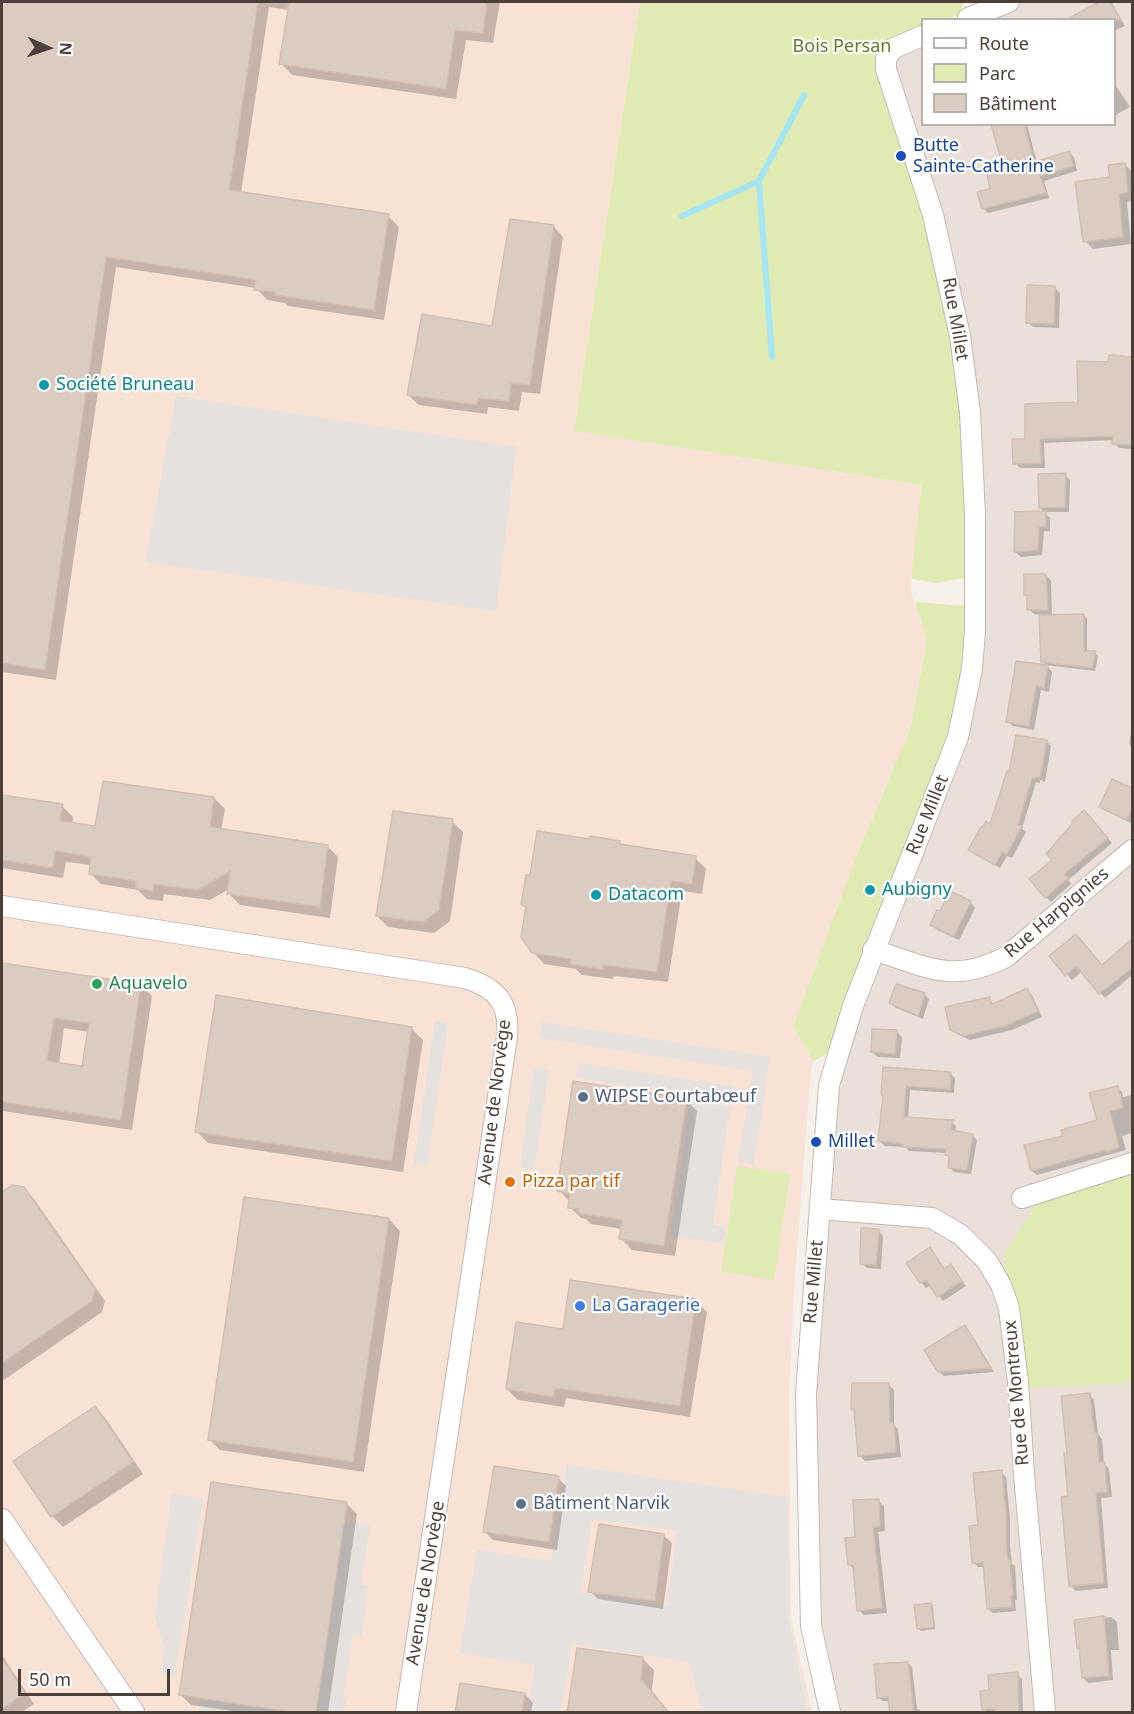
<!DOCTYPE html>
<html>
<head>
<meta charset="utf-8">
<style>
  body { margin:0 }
  #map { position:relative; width:1134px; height:1714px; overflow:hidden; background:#f6f0eb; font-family:"Noto Sans",sans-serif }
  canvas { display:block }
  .frame { position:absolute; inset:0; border:3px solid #4b3f38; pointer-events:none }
  .legend { position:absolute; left:921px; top:18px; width:195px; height:108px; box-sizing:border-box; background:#fff; border:2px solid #b7b2af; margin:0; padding:8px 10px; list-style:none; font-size:18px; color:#4b3f38 }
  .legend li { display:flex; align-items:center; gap:12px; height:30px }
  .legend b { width:30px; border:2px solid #b7b2af }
  .north { position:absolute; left:18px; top:18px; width:60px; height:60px; -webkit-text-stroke:4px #fff; paint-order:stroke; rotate:93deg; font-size:16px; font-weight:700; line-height:24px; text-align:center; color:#4b3f38 }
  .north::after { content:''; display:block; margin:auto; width:21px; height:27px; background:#4b3f38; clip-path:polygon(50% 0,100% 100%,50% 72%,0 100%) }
  .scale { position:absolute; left:18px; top:1669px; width:152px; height:27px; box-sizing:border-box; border:3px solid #4b3f38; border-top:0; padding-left:8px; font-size:18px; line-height:21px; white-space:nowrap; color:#4b3f38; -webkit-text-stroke:4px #fff; paint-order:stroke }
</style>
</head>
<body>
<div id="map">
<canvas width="1134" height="1714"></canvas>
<div class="frame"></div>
<ul class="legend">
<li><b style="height:8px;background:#fff"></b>Route</li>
<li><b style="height:16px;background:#dfebb2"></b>Parc</li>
<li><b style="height:16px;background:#dbccc2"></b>Bâtiment</li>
</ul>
<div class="north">N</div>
<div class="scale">50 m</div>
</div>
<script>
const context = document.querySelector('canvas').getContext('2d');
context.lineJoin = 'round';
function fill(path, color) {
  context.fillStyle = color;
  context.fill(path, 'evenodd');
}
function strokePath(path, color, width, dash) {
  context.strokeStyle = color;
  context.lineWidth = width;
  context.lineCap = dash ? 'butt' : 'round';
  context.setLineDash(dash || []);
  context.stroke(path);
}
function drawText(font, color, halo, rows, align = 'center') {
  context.font = font + ' "Noto Sans",sans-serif';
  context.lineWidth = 4.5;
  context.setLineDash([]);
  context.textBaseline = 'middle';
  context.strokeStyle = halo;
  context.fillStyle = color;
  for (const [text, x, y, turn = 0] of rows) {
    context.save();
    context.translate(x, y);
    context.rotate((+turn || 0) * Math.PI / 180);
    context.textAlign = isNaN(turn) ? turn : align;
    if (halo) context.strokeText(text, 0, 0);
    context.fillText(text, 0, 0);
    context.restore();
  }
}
fill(new Path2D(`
  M 1009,2 L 1132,2 L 1132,1175 L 1037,1202 L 1131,1383 L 1132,1712 L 830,1712 L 811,1626 L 806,1394 L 830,1081 L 949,762 L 975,515 L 886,59 L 922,36 L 922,124 L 1114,124 L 1114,20 L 963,19 Z`), '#eae0d9');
fill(new Path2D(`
  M 2,2 L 640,2 L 574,431 L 923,485 L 911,579 L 911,592 L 927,640 L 910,730 L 856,857 L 793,1027 L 814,1061 L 811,1068 L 794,1289 L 789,1397 L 791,1620 L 812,1712 L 2,1712 Z`), '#f8e2d6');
fill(new Path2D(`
  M 640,2 L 964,2 L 958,15 L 947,19 L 922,20 L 922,30 L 883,72 L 944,291 L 966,425 L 965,578 L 936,583 L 911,579 L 922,485 L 574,431 Z
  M 915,602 L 968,606 L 966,659 L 958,713 L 830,1052 L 814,1061 L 793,1027 L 856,857 L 910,730 L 927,640 Z
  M 737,1166 L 790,1174 L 774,1280 L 721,1272 Z
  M 1132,1175 L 1132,1394 L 1131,1383 L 1026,1388 L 1003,1256 L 1037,1202 Z`), '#dfebb2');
fill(new Path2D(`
  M 176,396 L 516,447 L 496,611 L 146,562 Z
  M 435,1021 L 448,1023 L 427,1165 L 414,1163 Z
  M 542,1022 L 770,1057 L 754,1164 L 738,1162 L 753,1071 L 539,1038 Z
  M 579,1063 L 732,1086 L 731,1101 L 577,1078 Z
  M 534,1067 L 549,1070 L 534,1169 L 520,1167 Z
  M 690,1101 L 730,1107 L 713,1225 L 726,1227 L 723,1244 L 670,1236 Z
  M 567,1465 L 787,1497 L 789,1622 L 807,1712 L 702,1712 L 689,1662 L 572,1644 L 561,1712 L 528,1712 L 535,1665 L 460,1653 L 477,1550 L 551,1561 ZM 592,1519 L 677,1531 L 667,1606 L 581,1593 Z
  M 172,1493 L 203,1499 L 175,1677 L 161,1675 L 165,1649 L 155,1618 Z
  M 344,1520 L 370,1526 L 360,1585 L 368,1586 L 362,1636 L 352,1636 L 343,1700 L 346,1701 L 344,1712 L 316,1712 Z
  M 200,1698 L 298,1712 L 198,1712 Z`), '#e5e1df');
fill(new Path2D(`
  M 2,2 L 500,2 L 493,43 L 466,40 L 456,99 L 292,75 L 281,63 L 289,10 L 269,7 L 241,193 L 388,216 L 399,227 L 384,320 L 288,306 L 285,303 L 267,300 L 256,288 L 116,267 L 56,680 L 2,672 Z
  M 1102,2 L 1112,3 L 1125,26 L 1114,31 L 1114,20 L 1080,14 Z
  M 1114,83 L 1130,107 L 1114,116 Z
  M 993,124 L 1027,124 L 1037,163 L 1070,153 L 1074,157 L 1077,171 L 1044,181 L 1049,198 L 988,213 L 983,208 L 1005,168 Z
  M 1125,164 L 1132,172 L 1132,201 L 1127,202 L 1131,244 L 1093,249 L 1085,241 L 1111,179 Z
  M 553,226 L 563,237 L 540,394 L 522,392 L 519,411 L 488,407 L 487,414 L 419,405 L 408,395 L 493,328 Z
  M 1055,288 L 1060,293 L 1059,328 L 1033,327 L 1028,322 Z
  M 1110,356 L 1132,358 L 1132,449 L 1119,448 L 1114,443 L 1114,440 L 1044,443 L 1045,468 L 1020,468 L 1015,463 L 1027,440 L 1079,404 L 1110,364 Z
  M 1065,475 L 1070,480 L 1069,512 L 1045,512 L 1040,508 Z
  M 1045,513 L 1050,518 L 1050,531 L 1044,531 L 1042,555 L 1021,557 L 1015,552 Z
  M 1046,575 L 1051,581 L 1052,616 L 1084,615 L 1087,619 L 1087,652 L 1095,653 L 1098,656 L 1095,671 L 1046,665 L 1043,661 L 1041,615 L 1034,614 L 1029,609 L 1028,597 L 1026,595 Z
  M 1048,667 L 1052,672 L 1049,692 L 1041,690 L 1034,730 L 1013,726 L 1008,721 Z
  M 1132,728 L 1132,747 L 1129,744 Z
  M 1047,742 L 1051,746 L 1045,782 L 1040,780 L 1040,783 L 1036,782 L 1022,829 L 1026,832 L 1012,858 L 1007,856 L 1000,868 L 970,850 L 991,826 Z
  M 1131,789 L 1132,790 L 1131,823 L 1106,811 L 1101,807 Z
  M 2,797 L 62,806 L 73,817 L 72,824 L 97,828 L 214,798 L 225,809 L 221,830 L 327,846 L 338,857 L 330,918 L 240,905 L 229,894 L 229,889 L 210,900 L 164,894 L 163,901 L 147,899 L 138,890 L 101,884 L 90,873 L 91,865 L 66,862 L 63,878 L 2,868 Z
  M 1089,817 L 1112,843 L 1068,880 L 1071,884 L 1051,902 L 1046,897 L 1054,860 Z
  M 452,821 L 463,832 L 450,921 L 434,933 L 388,927 L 377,916 Z
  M 591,841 L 620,842 L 624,846 L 695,858 L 706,869 L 702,894 L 682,891 L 668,982 L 614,976 L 613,979 L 582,975 L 576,969 L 544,964 L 533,952 L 527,909 L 523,905 Z
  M 970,902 L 975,908 L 959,940 L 937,930 L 932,924 Z
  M 1132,941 L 1132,975 L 1105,998 L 1082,971 L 1072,980 L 1051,957 L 1102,967 Z
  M 2,964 L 141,985 L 152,996 L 132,1130 L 2,1111 ZM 64,1028 L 89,1032 L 83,1068 L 59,1064 Z
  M 1027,990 L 1032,995 L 1042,1017 L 1012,1030 L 970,1040 L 957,1034 L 951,1029 L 989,998 L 994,1005 Z
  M 924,994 L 929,999 L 923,1019 L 896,1008 L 891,1003 Z
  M 412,1029 L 423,1040 L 403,1172 L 208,1143 L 197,1132 Z
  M 896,1031 L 902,1037 L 900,1058 L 878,1057 L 872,1052 Z
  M 884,1069 L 950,1073 L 955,1078 L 954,1093 L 910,1090 L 908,1119 L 952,1122 L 956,1126 L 955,1132 L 972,1135 L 977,1140 L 971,1174 L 954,1172 L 949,1167 L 950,1159 L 947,1153 L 909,1151 L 905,1147 L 885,1146 L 880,1141 L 884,1097 L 882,1094 Z
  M 1117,1087 L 1122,1092 L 1123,1097 L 1132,1095 L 1132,1133 L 1122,1136 L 1126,1150 L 1037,1175 L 1032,1171 L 1065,1137 L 1099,1121 Z
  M 686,1100 L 697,1111 L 675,1256 L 632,1250 L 621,1238 L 622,1229 L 591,1224 L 586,1219 L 581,1218 L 570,1207 L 570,1202 L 559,1190 Z
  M 13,1186 L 23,1188 L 34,1199 L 105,1301 L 102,1312 L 4,1380 L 2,1380 L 2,1194 Z
  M 389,1219 L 400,1231 L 364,1472 L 220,1450 L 209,1439 Z
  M 878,1230 L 883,1236 L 881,1269 L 867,1268 L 861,1263 Z
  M 930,1249 L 945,1270 L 951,1266 L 966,1286 L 943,1301 L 931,1285 L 926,1288 L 921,1282 Z
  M 696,1301 L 707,1312 L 690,1417 L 566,1398 L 564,1407 L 518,1400 L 507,1389 Z
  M 965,1327 L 969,1331 L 994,1372 L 944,1376 L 939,1372 Z
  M 889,1385 L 894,1390 L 894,1425 L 898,1429 L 901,1457 L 865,1461 L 860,1456 L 856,1412 L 852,1408 Z
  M 1089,1394 L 1094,1400 L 1098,1434 L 1102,1439 L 1104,1463 L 1109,1469 L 1112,1497 L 1101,1498 L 1108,1588 L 1076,1591 L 1071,1586 L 1068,1454 Z
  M 95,1408 L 106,1419 L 143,1474 L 63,1527 L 52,1516 L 15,1462 Z
  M 1001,1472 L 1006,1477 L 1010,1519 L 1010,1546 L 1012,1564 L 1015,1566 L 1017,1600 L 1015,1600 L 1016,1611 L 993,1613 L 988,1609 L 985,1567 L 978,1567 L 974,1563 L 980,1526 Z
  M 558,1478 L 566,1486 L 557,1550 L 493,1540 L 485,1532 Z
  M 878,1500 L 884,1506 L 885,1531 L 878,1532 L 887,1613 L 864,1615 L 859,1610 L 855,1570 L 849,1565 L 857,1538 Z
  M 346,1503 L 357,1514 L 328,1712 L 240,1712 L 191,1705 L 180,1694 Z
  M 663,1535 L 672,1543 L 663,1609 L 598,1599 L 590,1591 Z
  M 931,1604 L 933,1606 L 935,1629 L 921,1631 L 918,1628 Z
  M 1111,1617 L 1117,1622 L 1119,1650 L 1111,1650 L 1113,1680 L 1088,1683 L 1083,1678 L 1076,1621 Z
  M 2,1655 L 34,1704 L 22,1712 L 2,1712 Z
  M 643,1659 L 654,1670 L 652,1691 L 669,1712 L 569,1712 Z
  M 908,1663 L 912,1667 L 917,1709 L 923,1712 L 891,1712 L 890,1701 L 883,1701 L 878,1697 Z
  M 1017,1674 L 1022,1679 L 1023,1712 L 987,1712 L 983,1709 L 991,1691 Z
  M 525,1694 L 533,1703 L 531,1712 L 457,1712 Z`), '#0003');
strokePath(new Path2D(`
  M 682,216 L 759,181
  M 772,357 L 759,181 L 804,95`), '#a6e6f4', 6);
const building = new Path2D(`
  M 2,2 L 258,2 L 229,190 L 389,214 L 374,310 L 275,295 L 276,292 L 254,290 L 256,280 L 106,257 L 45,670 L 2,663 Z
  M 289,2 L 487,2 L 483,33 L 455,30 L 446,89 L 279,64 Z
  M 1099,2 L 1110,2 L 1121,20 L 1066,20 Z
  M 991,124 L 1024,124 L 1034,162 L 1070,151 L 1073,166 L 1040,176 L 1046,193 L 982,209 L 977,192 L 990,189 L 986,170 L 1003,166 Z
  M 1125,163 L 1128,193 L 1119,194 L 1123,237 L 1083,242 L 1075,182 L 1110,177 L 1108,165 Z
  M 510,219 L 554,225 L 530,385 L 511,383 L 509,401 L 478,398 L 477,405 L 407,395 L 422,314 L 492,326 Z
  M 1027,285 L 1055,286 L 1054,324 L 1026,323 Z
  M 1109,355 L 1132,357 L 1132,445 L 1112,444 L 1113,436 L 1040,439 L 1041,463 L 1013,464 L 1012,439 L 1025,439 L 1025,404 L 1078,402 L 1077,361 L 1108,362 Z
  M 1066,473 L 1065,507 L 1039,508 L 1038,474 Z
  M 1046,511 L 1046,526 L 1039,527 L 1038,550 L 1014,552 L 1015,512 Z
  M 1024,574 L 1046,574 L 1048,610 L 1027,610 L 1027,595 L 1024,595 Z
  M 1084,614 L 1084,651 L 1096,651 L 1092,668 L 1041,662 L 1039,615 Z
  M 1016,661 L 1048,665 L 1044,688 L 1036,686 L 1029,726 L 1006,722 Z
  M 1016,735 L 1047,740 L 1040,778 L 1036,777 L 1035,779 L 1032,778 L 1018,825 L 1022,826 L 1007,854 L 1002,852 L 995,865 L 968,850 L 981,827 L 983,827 L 986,821 L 990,824 L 1007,771 L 1009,772 Z
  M 1112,779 L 1132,788 L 1132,808 L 1127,820 L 1099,807 Z
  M 103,781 L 214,797 L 210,827 L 328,845 L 320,907 L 227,894 L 230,871 L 198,890 L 153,884 L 153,891 L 135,888 L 136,881 L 89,874 L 91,857 L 55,851 L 53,868 L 2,860 L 2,795 L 63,804 L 60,821 L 95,826 Z
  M 1084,810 L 1108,838 L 1064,874 L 1068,878 L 1045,898 L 1029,879 L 1052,860 L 1046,854 L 1073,823 L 1072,821 Z
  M 393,811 L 453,819 L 439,910 L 423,922 L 376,916 Z
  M 537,831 L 590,839 L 590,836 L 620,841 L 620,844 L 696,856 L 692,884 L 671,881 L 657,972 L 603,965 L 603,969 L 570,964 L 571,959 L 532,953 L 521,937 L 526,906 L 521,905 L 526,875 L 530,875 Z
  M 950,891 L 971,901 L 954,936 L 930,925 L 937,910 L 940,911 Z
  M 1076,934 L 1102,965 L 1132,939 L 1132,968 L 1099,994 L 1076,966 L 1065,976 L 1049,956 Z
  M 2,963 L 141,984 L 121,1120 L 2,1102 ZM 54,1018 L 89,1023 L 82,1066 L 47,1061 Z
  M 896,984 L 925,993 L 918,1016 L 889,1003 Z
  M 1027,988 L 1038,1011 L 1007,1025 L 964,1036 L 950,1030 L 945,1007 L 990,997 L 991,1005 Z
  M 216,995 L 412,1027 L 392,1161 L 195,1132 Z
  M 872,1029 L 897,1030 L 895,1054 L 871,1052 Z
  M 883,1067 L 951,1072 L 950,1089 L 906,1086 L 904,1117 L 953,1120 L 951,1130 L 973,1134 L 967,1170 L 948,1168 L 949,1156 L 945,1155 L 946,1149 L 903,1147 L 903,1144 L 878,1141 L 883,1095 L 881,1095 Z
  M 573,1081 L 687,1099 L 664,1246 L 619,1239 L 622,1220 L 578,1213 L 579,1209 L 568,1208 L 570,1194 L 557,1191 Z
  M 1118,1086 L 1123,1108 L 1110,1111 L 1119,1148 L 1106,1152 L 1105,1150 L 1031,1171 L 1024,1145 L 1063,1136 L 1061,1130 L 1097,1120 L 1089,1093 Z
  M 12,1185 L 24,1187 L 95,1289 L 92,1301 L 2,1363 L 2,1192 Z
  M 244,1197 L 389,1218 L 353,1462 L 208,1440 Z
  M 861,1228 L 879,1229 L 876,1265 L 860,1264 Z
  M 930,1247 L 944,1269 L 951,1264 L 962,1281 L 937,1297 L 926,1280 L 920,1283 L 906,1263 Z
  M 570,1280 L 696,1299 L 680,1406 L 555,1388 L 553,1397 L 506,1389 L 516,1322 L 563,1329 Z
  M 965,1325 L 991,1368 L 938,1372 L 924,1350 Z
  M 852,1383 L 889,1383 L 890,1423 L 894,1423 L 896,1452 L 858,1456 L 854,1409 L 851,1409 Z
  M 1090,1393 L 1094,1432 L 1097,1432 L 1099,1462 L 1105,1462 L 1107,1492 L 1096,1493 L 1104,1583 L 1069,1586 L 1061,1497 L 1068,1496 L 1064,1453 L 1067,1453 L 1061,1396 Z
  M 95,1406 L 133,1462 L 51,1517 L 13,1461 Z
  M 494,1466 L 559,1476 L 549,1542 L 483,1532 Z
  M 1002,1470 L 1006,1513 L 1006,1541 L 1008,1560 L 1010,1560 L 1013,1595 L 1011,1596 L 1012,1607 L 987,1609 L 983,1562 L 972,1563 L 969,1526 L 978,1525 L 973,1473 Z
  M 211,1482 L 347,1502 L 316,1713 L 298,1713 L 179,1695 Z
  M 879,1499 L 880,1526 L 873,1527 L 882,1608 L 857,1611 L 853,1565 L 848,1565 L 845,1538 L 855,1537 L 853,1500 Z
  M 599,1524 L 664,1534 L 655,1601 L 588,1592 Z
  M 931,1603 L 934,1627 L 917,1629 L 914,1605 Z
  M 1104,1616 L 1109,1676 L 1082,1678 L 1079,1648 L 1077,1648 L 1074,1620 Z
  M 577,1648 L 643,1657 L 641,1679 L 669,1713 L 567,1713 Z
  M 2,1658 L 25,1693 L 2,1709 Z
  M 908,1662 L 914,1713 L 890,1713 L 888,1697 L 877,1698 L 874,1664 Z
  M 1018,1672 L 1019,1713 L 995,1713 L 995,1709 L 982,1710 L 980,1691 L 989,1690 L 988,1675 Z
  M 460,1683 L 525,1693 L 522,1713 L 455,1713 Z`);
fill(building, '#dbccc2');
strokePath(building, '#d3bfb2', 1.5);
const minor = new Path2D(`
  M 968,18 L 1009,2
  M 2,906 L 465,978 C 497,988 510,1003 507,1037 L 406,1712
  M 873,950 C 927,966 950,985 1006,957 L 1132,850
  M 1022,1198 L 1132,1163
  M 820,1209 L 932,1218 L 961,1235 L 987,1261 L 1001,1285 L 1009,1308 L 1018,1382 L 1024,1474 L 1045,1712
  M 2,1519 L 134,1712
  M 830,1712 L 811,1626 L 806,1394 L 829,1085 L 853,1006 L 958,737 L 972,669 L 975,631 L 975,515 L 970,412 L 960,336 L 933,215 L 886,69 L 886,59 L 892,49 L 922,36`);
strokePath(minor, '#c5b8b0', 22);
strokePath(minor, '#fff', 20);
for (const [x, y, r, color] of [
  [901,156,6,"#1a4fb4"],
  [44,385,6,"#0f9aa8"],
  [870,890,6,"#0f9aa8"],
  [596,895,6,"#0f9aa8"],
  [97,984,6,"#2e9e5b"],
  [583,1097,6,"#5c6f8a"],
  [816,1142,6,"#1a4fb4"],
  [510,1182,6,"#e8710a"],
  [580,1306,6,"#3f7fe0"],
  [521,1504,6,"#5c6f8a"]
]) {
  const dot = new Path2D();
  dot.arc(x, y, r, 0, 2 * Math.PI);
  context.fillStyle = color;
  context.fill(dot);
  strokePath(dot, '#fff', 2);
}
drawText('18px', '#5e8027', '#fff', [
  ["Bois Persan",842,47]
]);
drawText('18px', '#164399', '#fff', [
  ["Butte",913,146],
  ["Sainte-Catherine",913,167],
  ["Millet",828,1142]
], 'left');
drawText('18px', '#4b3f38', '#fff', [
  ["Rue Millet",955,319,80],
  ["Rue Millet",928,815,-68],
  ["Rue Harpignies",1057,913,-40],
  ["Avenue de Norvège",495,1102,-83],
  ["Rue Millet",814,1282,-85],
  ["Rue de Montreux",1017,1393,-95],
  ["Avenue de Norvège",426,1583,-81]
]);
drawText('18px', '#0d838f', '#fff', [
  ["Société Bruneau",56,385],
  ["Aubigny",882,890],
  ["Datacom",608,895]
], 'left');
drawText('18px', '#27864d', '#fff', [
  ["Aquavelo",109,984]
], 'left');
drawText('18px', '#4e5e75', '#fff', [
  ["WIPSE Courtabœuf",595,1097],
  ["Bâtiment Narvik",533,1504]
], 'left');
drawText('18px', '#c56008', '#fff', [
  ["Pizza par tif",522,1182]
], 'left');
drawText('18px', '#366cbe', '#fff', [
  ["La Garagerie",592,1306]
], 'left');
</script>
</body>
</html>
